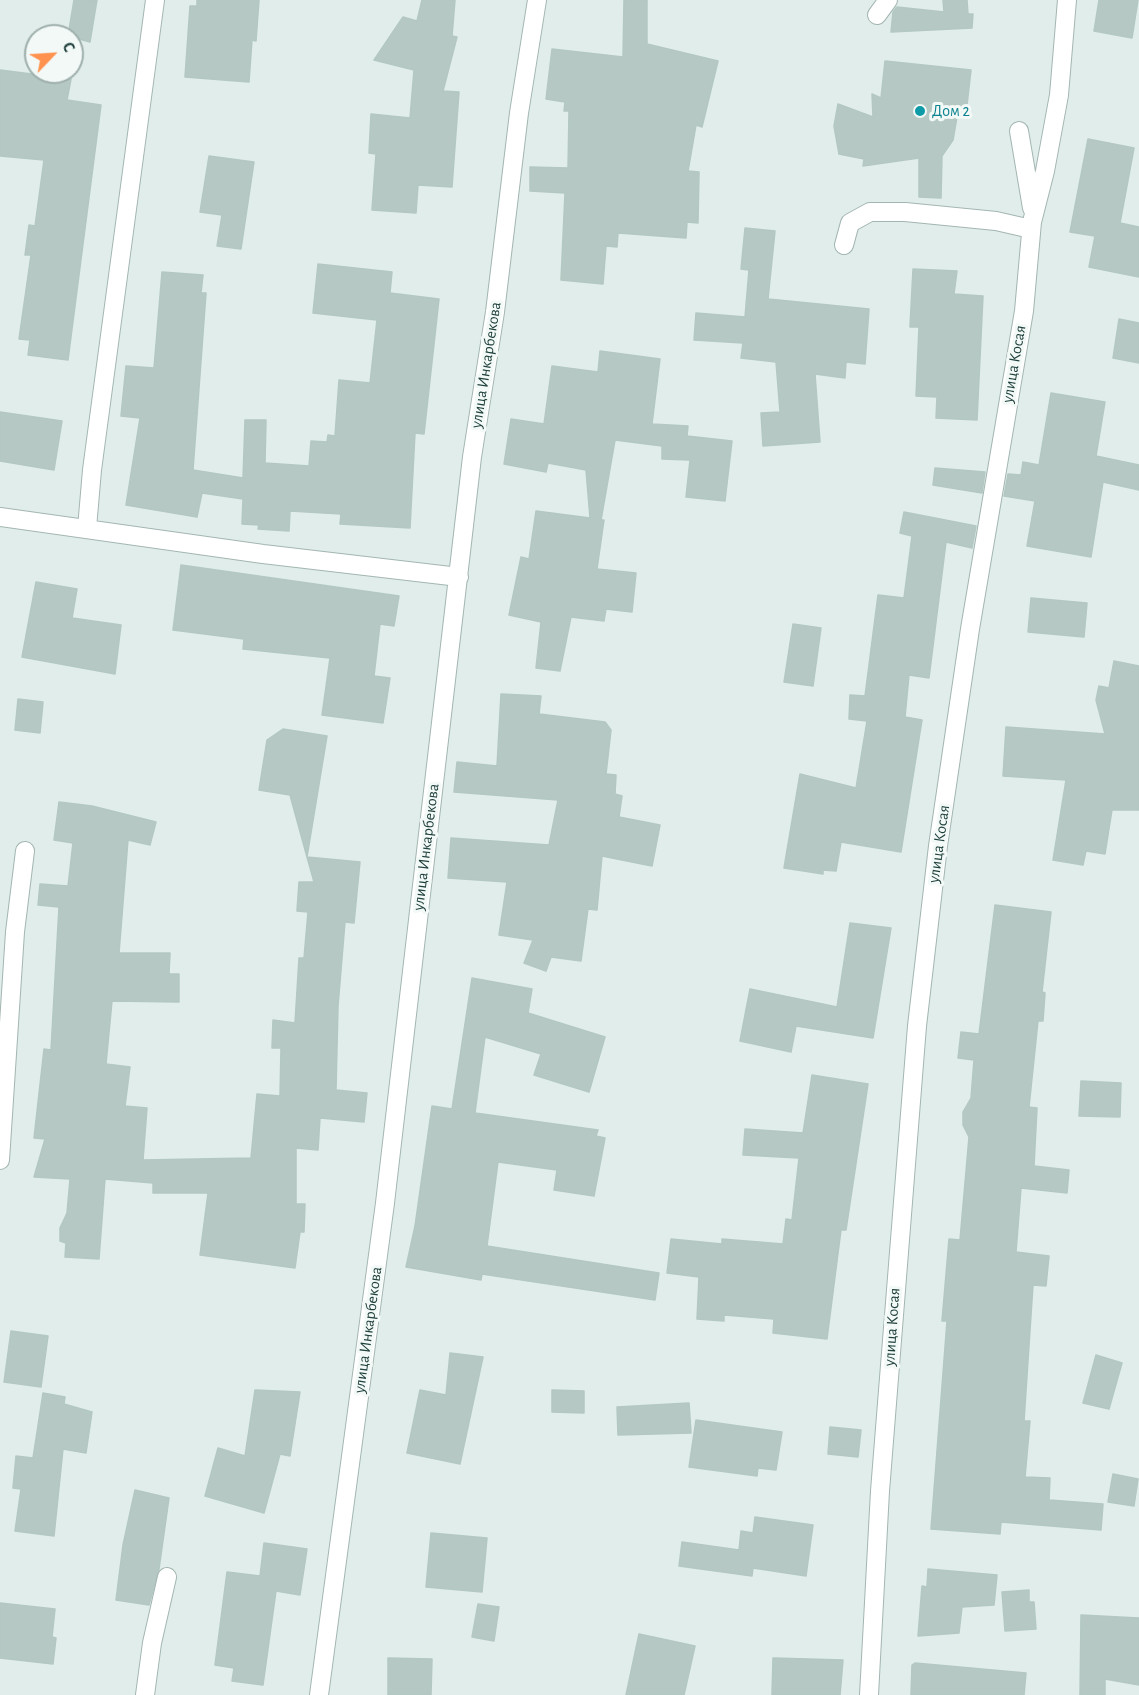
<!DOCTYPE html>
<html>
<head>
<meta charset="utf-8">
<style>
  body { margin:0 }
  #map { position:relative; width:1139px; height:1695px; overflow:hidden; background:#e1edea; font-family:"Alegreya Sans",sans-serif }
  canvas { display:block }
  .north { position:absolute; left:24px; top:24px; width:60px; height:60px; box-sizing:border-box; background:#f2f9f7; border:2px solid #9eafac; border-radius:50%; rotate:65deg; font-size:16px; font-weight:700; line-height:24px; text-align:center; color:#20403c }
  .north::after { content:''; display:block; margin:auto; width:21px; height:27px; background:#ff924e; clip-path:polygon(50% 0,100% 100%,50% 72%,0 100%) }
</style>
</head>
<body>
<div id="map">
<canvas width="1139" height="1695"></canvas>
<div class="north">С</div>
</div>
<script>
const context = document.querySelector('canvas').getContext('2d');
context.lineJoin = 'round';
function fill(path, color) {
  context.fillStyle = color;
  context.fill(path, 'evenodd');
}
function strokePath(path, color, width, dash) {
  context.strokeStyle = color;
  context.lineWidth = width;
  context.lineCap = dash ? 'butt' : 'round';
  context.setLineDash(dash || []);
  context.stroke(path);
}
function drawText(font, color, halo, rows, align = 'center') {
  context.font = font + ' "Alegreya Sans",sans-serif';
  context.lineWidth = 6;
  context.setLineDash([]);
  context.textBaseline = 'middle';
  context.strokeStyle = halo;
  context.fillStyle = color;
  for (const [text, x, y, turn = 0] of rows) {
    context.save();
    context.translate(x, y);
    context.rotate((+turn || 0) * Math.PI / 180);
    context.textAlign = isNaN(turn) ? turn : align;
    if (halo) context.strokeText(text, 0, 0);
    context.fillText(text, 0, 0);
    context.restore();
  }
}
const building = new Path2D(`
  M 74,0 L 97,0 L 90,42 L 68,36 Z
  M 197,0 L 259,0 L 256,41 L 252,40 L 249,82 L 185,77 L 190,6 L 197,6 Z
  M 422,0 L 455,0 L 452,36 L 457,37 L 443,91 L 459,92 L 452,187 L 418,185 L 416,213 L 372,210 L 376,154 L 369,153 L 371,114 L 410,118 L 414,70 L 374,60 L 403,17 L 417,21 Z
  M 624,0 L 647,0 L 647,44 L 718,61 L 702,127 L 696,125 L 688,171 L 699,172 L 698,223 L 687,222 L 686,238 L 618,233 L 617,247 L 606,246 L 603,284 L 561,280 L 565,193 L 530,191 L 530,167 L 568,168 L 569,111 L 564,111 L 565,102 L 546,99 L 552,49 L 623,57 Z
  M 943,0 L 967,0 L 968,14 L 973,14 L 972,28 L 891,32 L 893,12 L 897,7 L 944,12 Z
  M 1099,0 L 1138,0 L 1132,38 L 1094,31 Z
  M 885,61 L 971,70 L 966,114 L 957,117 L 953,140 L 942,156 L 941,198 L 919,197 L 919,158 L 863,166 L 864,159 L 839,154 L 834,126 L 838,104 L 873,117 L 872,94 L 881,98 Z
  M 0,70 L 71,79 L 67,100 L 101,105 L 68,360 L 28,355 L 30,340 L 19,339 L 31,255 L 25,255 L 29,225 L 35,226 L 44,160 L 0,156 Z
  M 1088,139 L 1134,148 L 1120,223 L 1139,227 L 1139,277 L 1089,267 L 1095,236 L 1070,232 Z
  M 209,156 L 254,162 L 241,249 L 217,246 L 222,215 L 200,212 Z
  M 745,228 L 775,231 L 768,299 L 869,309 L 865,364 L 846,362 L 845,378 L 815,374 L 820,442 L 763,446 L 761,413 L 780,412 L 776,362 L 741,358 L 743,343 L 694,340 L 696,313 L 745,317 L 749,270 L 741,269 Z
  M 318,264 L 392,272 L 390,293 L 439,299 L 424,434 L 415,433 L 410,528 L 340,524 L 341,514 L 290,511 L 289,531 L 258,529 L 259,525 L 242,524 L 243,499 L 202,493 L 197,517 L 126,505 L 140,418 L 121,416 L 126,366 L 154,368 L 162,272 L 203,275 L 201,293 L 206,293 L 193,470 L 243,478 L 245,420 L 266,420 L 265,463 L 309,466 L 311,441 L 327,442 L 328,435 L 335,436 L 339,380 L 370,383 L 377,320 L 313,313 Z
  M 913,269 L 957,271 L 954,294 L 983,296 L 977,420 L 936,418 L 937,397 L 916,396 L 919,327 L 910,327 Z
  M 1119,319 L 1139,323 L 1139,363 L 1113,358 Z
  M 600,351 L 660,359 L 652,424 L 688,426 L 687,436 L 732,441 L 725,501 L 686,497 L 690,460 L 662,459 L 662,446 L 615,440 L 601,520 L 604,520 L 597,569 L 636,573 L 632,612 L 606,609 L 604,621 L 571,617 L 560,671 L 536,668 L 541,622 L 509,615 L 521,557 L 529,559 L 536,511 L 590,518 L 586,470 L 548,463 L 546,472 L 504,464 L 511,419 L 544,424 L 552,366 L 598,372 Z
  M 1051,393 L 1105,402 L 1096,456 L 1139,465 L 1139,490 L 1103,482 L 1091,557 L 1027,546 L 1035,501 L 1004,496 L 1008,474 L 1021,475 L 1023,462 L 1039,465 Z
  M 0,412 L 62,421 L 54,470 L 0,461 Z
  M 935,468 L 985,472 L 982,493 L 933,485 Z
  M 904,512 L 976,526 L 972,548 L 946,542 L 929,678 L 909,675 L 905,717 L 922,720 L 901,852 L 841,842 L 836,871 L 823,870 L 823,874 L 784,868 L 800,774 L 856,788 L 867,721 L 849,719 L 850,695 L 865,696 L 878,595 L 904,598 L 912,536 L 900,533 Z
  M 181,565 L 399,596 L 394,626 L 380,624 L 374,676 L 390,678 L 383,723 L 322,715 L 330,658 L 243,649 L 244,639 L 173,630 Z
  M 36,582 L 77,589 L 72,618 L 121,625 L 115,674 L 22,657 Z
  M 1031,598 L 1087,603 L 1084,637 L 1028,632 Z
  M 793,624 L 821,628 L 813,686 L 784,682 Z
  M 1114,661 L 1139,666 L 1139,810 L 1112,810 L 1105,854 L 1086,851 L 1083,865 L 1053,860 L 1066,780 L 1003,776 L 1006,727 L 1105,734 L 1096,700 L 1099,686 L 1109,688 Z
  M 501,694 L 541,696 L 539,714 L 605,722 L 611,730 L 606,774 L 616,775 L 615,794 L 622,796 L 619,817 L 660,825 L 652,866 L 602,856 L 597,910 L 588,909 L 581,961 L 551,957 L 546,971 L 524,963 L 533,940 L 499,935 L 507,882 L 448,878 L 451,838 L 549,845 L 558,800 L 454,792 L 457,762 L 497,766 Z
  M 18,699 L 43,702 L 40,733 L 15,730 Z
  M 283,729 L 327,736 L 307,857 L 290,795 L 259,790 L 267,740 Z
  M 59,802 L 92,806 L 156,822 L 150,845 L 128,840 L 119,953 L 170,953 L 169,974 L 179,974 L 179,1002 L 112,1001 L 106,1064 L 130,1067 L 125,1106 L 147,1108 L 143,1160 L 251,1158 L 257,1094 L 280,1096 L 281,1048 L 272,1048 L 273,1020 L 295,1023 L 299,958 L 304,958 L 308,912 L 297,911 L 299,882 L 314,882 L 307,857 L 360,862 L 354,923 L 345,922 L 338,1006 L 336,1090 L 367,1093 L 364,1122 L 320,1118 L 318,1150 L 296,1148 L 296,1204 L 305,1204 L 304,1232 L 300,1232 L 295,1268 L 200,1255 L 208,1193 L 153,1193 L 153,1183 L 105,1179 L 99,1259 L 65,1257 L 66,1243 L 60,1241 L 60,1228 L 67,1213 L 70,1179 L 34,1177 L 45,1139 L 34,1138 L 44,1049 L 51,1050 L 59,907 L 38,905 L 40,884 L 68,886 L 73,843 L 54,840 Z
  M 995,905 L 1051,912 L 1042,992 L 1045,993 L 1043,1021 L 1038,1021 L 1029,1107 L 1037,1108 L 1034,1166 L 1069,1170 L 1067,1193 L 1021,1188 L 1016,1252 L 1049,1256 L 1046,1286 L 1033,1285 L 1024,1421 L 1030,1421 L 1025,1477 L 1050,1478 L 1049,1500 L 1103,1504 L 1101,1530 L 1001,1522 L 1000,1534 L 931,1529 L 947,1321 L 942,1321 L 949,1239 L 960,1240 L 969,1137 L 963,1125 L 963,1112 L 971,1098 L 974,1060 L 958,1058 L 961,1032 L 979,1034 Z
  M 850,923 L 891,928 L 873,1038 L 796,1026 L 791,1052 L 740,1041 L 750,989 L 837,1007 Z
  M 472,978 L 532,989 L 528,1013 L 605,1037 L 589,1092 L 534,1075 L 541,1054 L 485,1037 L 475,1113 L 598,1130 L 596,1136 L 605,1138 L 594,1196 L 554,1190 L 557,1170 L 498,1162 L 487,1246 L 659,1273 L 655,1300 L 482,1274 L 481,1280 L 406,1267 L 415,1226 L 432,1106 L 452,1109 Z
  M 812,1075 L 868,1084 L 846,1230 L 841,1230 L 827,1339 L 773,1333 L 774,1319 L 724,1315 L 724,1321 L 697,1319 L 699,1277 L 667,1273 L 671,1239 L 722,1244 L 722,1239 L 783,1244 L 786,1219 L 792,1220 L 799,1158 L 743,1155 L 745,1129 L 803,1133 Z
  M 1081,1081 L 1121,1083 L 1120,1117 L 1079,1116 Z
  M 11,1331 L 48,1336 L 41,1387 L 4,1382 Z
  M 450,1353 L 483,1357 L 460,1464 L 407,1453 L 420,1390 L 446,1395 Z
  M 1096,1355 L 1122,1363 L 1109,1409 L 1083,1403 Z
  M 255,1390 L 300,1392 L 290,1456 L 280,1454 L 264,1513 L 205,1496 L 218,1448 L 245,1456 Z
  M 552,1390 L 584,1391 L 584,1413 L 552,1412 Z
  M 43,1393 L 65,1397 L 64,1404 L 92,1412 L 86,1453 L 63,1449 L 54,1536 L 15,1531 L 21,1489 L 13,1488 L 16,1456 L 33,1458 Z
  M 689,1403 L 691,1433 L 618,1435 L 617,1407 Z
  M 696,1420 L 782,1432 L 776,1470 L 758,1468 L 757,1476 L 689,1467 Z
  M 830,1427 L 861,1430 L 858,1457 L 828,1454 Z
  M 1113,1474 L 1138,1479 L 1134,1506 L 1108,1502 Z
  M 135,1490 L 169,1498 L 159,1569 L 149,1605 L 116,1600 L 123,1545 Z
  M 755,1517 L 813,1525 L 806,1576 L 753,1568 L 752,1576 L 679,1566 L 682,1542 L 739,1550 L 741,1531 L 753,1533 Z
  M 431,1533 L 487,1538 L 482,1592 L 426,1587 Z
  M 264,1543 L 307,1549 L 300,1595 L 276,1591 L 263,1685 L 232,1681 L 234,1668 L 215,1665 L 227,1572 L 260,1576 Z
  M 928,1569 L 997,1575 L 994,1605 L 962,1607 L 959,1633 L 918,1636 L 922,1586 L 927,1587 Z
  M 1029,1590 L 1029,1602 L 1034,1602 L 1036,1629 L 1005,1631 L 1002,1592 Z
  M 0,1603 L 55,1609 L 52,1637 L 56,1638 L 53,1664 L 0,1658 Z
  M 478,1604 L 499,1607 L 494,1641 L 472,1637 Z
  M 1081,1615 L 1139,1618 L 1139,1685 L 1105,1679 L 1105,1695 L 1080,1695 Z
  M 639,1634 L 695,1646 L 684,1695 L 626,1695 Z
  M 388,1658 L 432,1659 L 431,1695 L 388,1695 Z
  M 773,1658 L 843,1660 L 840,1695 L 772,1695 Z
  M 915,1663 L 1026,1673 L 1024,1695 L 911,1695 L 912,1665 Z`);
fill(building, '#b6c8c3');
strokePath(building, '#b3c8c2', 1.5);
const street = new Path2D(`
  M 877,15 L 888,0
  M 1019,131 L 1032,208
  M 844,245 L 850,223 L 870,212 L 905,212 L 996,221 L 1031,229
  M 0,517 L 263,554 L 459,577
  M 87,528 L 92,470 L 155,0
  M 0,1160 L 15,932 L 25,851
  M 145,1695 L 152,1643 L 167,1577
  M 319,1695 L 385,1203 L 472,457 L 495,312 L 519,113 L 537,0
  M 869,1695 L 880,1491 L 917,1026 L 938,846 L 970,629 L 1024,311 L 1032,222 L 1045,171 L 1059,95 L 1067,0`);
strokePath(street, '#a3b6b2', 20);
strokePath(street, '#fff', 18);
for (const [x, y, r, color] of [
  [920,111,6,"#0f9aa8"]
]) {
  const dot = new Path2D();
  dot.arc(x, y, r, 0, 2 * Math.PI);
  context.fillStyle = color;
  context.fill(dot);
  strokePath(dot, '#f2f9f7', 2);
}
drawText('16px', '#0d838f', '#f2f9f7', [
  ["Дом 2",932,111]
], 'left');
drawText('16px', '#20403c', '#f2f9f7', [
  ["улица Косая",1014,364,-80],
  ["улица Инкарбекова",486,365,-81],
  ["улица Косая",939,844,-82],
  ["улица Инкарбекова",426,847,-83],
  ["улица Косая",892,1327,-86],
  ["улица Инкарбекова",368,1330,-82]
]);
</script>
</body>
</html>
